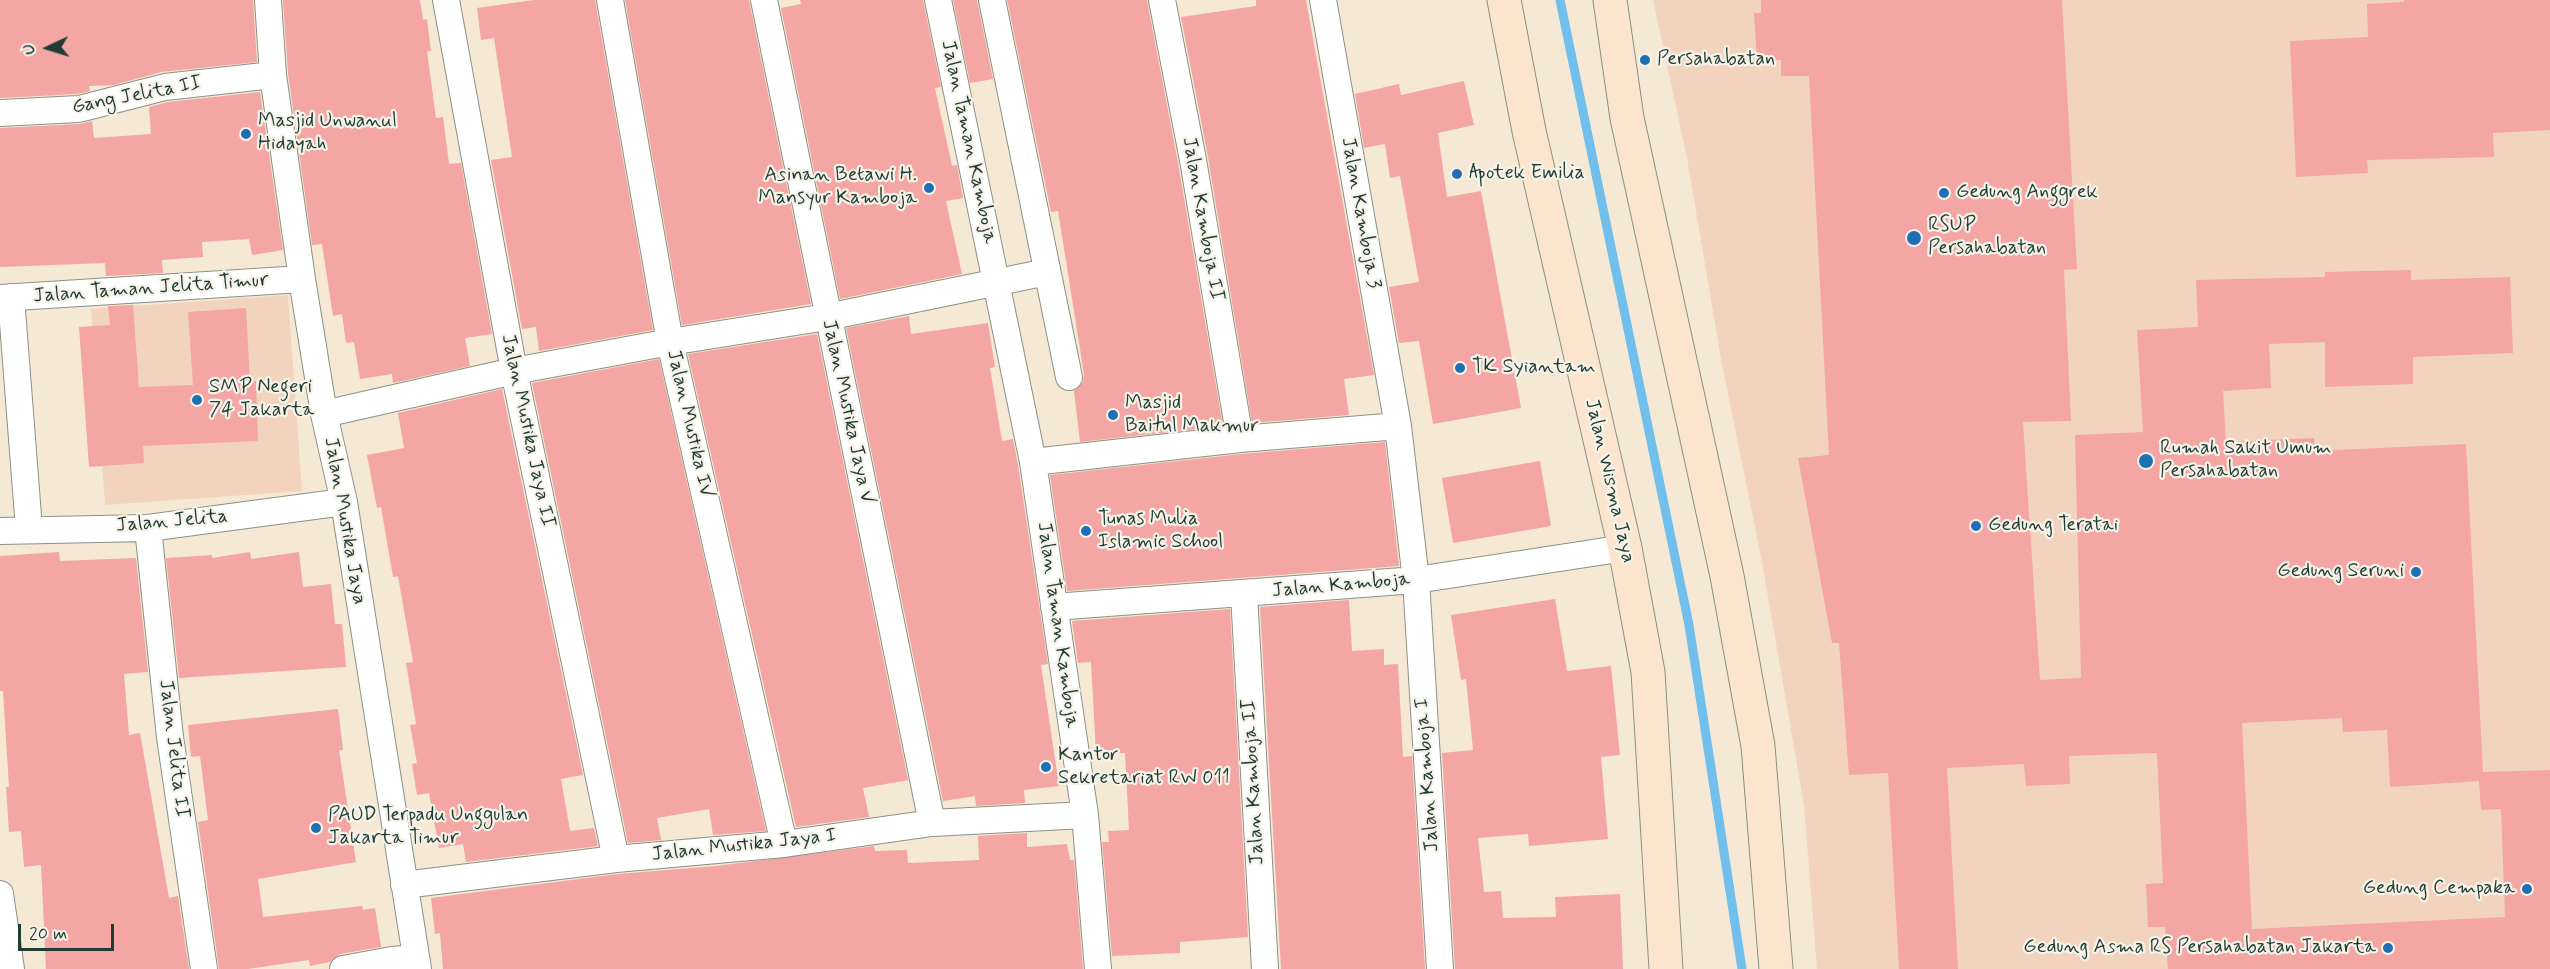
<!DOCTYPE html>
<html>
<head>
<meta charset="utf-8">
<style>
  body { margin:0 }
  #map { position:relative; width:2550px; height:969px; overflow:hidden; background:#f5e8d4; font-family:Mynerve,sans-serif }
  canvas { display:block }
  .north { position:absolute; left:18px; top:18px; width:60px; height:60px; -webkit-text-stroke:4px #f7f3e8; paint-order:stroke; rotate:266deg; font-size:16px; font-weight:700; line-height:24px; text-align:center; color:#1f3d34 }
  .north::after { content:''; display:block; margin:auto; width:21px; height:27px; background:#1f3d34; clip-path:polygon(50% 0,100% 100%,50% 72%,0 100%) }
  .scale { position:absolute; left:18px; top:924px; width:96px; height:27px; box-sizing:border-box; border:3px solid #1f3d34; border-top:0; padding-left:8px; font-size:18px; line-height:21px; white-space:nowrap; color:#1f3d34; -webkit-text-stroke:4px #f7f3e8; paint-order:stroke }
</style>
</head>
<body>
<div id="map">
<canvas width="2550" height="969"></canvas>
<div class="north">U</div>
<div class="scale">20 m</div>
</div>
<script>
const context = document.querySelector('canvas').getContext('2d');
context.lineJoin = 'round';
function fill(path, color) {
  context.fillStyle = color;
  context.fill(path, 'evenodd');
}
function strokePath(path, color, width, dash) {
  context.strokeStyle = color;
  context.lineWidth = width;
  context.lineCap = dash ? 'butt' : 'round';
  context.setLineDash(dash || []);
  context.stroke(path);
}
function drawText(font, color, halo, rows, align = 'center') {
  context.font = font + ' Mynerve,sans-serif';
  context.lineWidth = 4.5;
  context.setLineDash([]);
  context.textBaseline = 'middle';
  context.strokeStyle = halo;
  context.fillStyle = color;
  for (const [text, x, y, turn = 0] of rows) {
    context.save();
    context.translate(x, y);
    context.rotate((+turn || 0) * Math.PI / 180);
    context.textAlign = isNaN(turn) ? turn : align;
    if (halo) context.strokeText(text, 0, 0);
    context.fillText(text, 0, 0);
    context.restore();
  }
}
fill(new Path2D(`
  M 1653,0 L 2550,0 L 2550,969 L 1817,969 L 1804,805 L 1762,562 L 1721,359 L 1687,158 Z
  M 288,295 L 302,491 L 105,505 L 91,309 Z`), '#f2d4be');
strokePath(new Path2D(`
  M 1560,0 L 1689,625 L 1742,969`), '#71bfec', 9);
fill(new Path2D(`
  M 0,0 L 253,0 L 257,62 L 161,72 L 114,85 L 89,86 L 90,91 L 77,94 L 0,98 Z
  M 283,0 L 420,0 L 423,20 L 427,19 L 431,51 L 427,51 L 436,118 L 443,117 L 449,164 L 461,163 L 492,334 L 465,338 L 470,366 L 393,383 L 392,374 L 360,379 L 354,342 L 346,343 L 342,314 L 333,316 L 322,244 L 312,245 L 288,73 Z
  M 534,0 L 595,0 L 653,330 L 539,351 L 536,327 L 522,329 L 491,160 L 512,157 L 494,38 L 481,40 L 477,8 Z
  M 625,0 L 749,0 L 811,304 L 682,325 Z
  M 800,0 L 923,0 L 941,87 L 935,88 L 952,166 L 957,165 L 963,198 L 946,201 L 962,274 L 840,299 L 781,8 L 801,4 Z
  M 953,0 L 977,0 L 993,79 L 970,83 Z
  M 1007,0 L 1147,0 L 1178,163 L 1223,426 L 1080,442 L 1074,391 L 1083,382 L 1084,374 L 1058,211 L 1051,212 Z
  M 1256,0 L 1306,0 L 1374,375 L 1344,379 L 1349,415 L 1252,423 L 1208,157 L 1181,17 L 1256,6 Z
  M 1761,0 L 2062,0 L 2077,269 L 2064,270 L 2071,421 L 2023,422 L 2040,680 L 2081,678 L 2075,435 L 2143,432 L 2137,330 L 2198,327 L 2196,280 L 2325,277 L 2325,272 L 2411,270 L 2411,280 L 2510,277 L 2513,353 L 2413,357 L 2413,384 L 2325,387 L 2325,342 L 2269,344 L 2271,388 L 2223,391 L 2226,442 L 2314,438 L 2314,451 L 2466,444 L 2483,772 L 2550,770 L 2550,969 L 2168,969 L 2165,927 L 2148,927 L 2146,884 L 2163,883 L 2157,753 L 2069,756 L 2070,784 L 2026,786 L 2024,764 L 1947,768 L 1958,969 L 1899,969 L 1888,773 L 1849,775 L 1839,643 L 1832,643 L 1798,458 L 1829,455 L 1809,76 L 1781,76 L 1781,60 L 1757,60 L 1754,13 L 1761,13 ZM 2342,718 L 2343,732 L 2387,730 L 2390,787 L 2479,781 L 2481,810 L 2501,809 L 2505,917 L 2252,929 L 2242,723 Z
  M 2404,0 L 2550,0 L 2550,130 L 2493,133 L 2494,157 L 2367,160 L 2368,173 L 2296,177 L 2290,41 L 2368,37 L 2367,4 L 2404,2 Z
  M 1464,81 L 1474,125 L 1438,133 L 1447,197 L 1481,191 L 1521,408 L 1433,424 L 1419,341 L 1399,343 L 1389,287 L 1419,282 L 1400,176 L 1390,178 L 1385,144 L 1364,148 L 1355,94 L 1399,84 L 1401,95 Z
  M 260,92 L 283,250 L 252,255 L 249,239 L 202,242 L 203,257 L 162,260 L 163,273 L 106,276 L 105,263 L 0,267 L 0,128 L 80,124 L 92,121 L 94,138 L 151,134 L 149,107 L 168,102 Z
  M 133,305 L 139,387 L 193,385 L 188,312 L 246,308 L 250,382 L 256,381 L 258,441 L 143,446 L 144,463 L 89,467 L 79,327 L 110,325 L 108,306 Z
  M 909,316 L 911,334 L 988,323 L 995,367 L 990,368 L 1002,441 L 1013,439 L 1018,465 L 1048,664 L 1041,665 L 1059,786 L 1024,790 L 1025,803 L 976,806 L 975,796 L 943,801 L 846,328 Z
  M 817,334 L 908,780 L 863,788 L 869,817 L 796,827 L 688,354 Z
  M 659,359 L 766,831 L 713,835 L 709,809 L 657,818 L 661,840 L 628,843 L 532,383 Z
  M 502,389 L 583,775 L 561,779 L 570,831 L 594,828 L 598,846 L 466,862 L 463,844 L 439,848 L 429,793 L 417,795 L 412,764 L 417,763 L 410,725 L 416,724 L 406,663 L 413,662 L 398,576 L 393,577 L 381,507 L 377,508 L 367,455 L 404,448 L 398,413 Z
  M 1385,442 L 1399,566 L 1067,591 L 1050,475 L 1241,454 Z
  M 1540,461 L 1551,526 L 1453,543 L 1442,478 Z
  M 59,552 L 60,561 L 136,558 L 148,672 L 124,674 L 129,735 L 140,733 L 169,898 L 178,896 L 189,969 L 46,969 L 41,865 L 24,867 L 21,831 L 9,832 L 6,787 L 9,787 L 3,691 L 0,691 L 0,556 Z
  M 250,552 L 251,559 L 299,552 L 303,587 L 331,584 L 335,624 L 342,624 L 346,667 L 179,678 L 166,558 L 212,555 L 212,558 Z
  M 1555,599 L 1567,671 L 1611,666 L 1620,755 L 1601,757 L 1608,839 L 1529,846 L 1528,834 L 1478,838 L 1484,892 L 1501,891 L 1503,918 L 1556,917 L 1555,897 L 1620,894 L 1623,969 L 1455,969 L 1442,753 L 1473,750 L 1466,679 L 1461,680 L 1451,615 Z
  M 1349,600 L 1352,651 L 1384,649 L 1384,665 L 1398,664 L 1403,757 L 1412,756 L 1425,969 L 1281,969 L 1260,607 Z
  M 1230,609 L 1248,937 L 1180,942 L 1180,953 L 1112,956 L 1102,842 L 1109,842 L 1108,831 L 1129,830 L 1125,753 L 1096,754 L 1091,662 L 1078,663 L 1072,621 Z
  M 338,709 L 343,750 L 339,750 L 356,862 L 258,879 L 263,917 L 362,906 L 363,910 L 375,908 L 381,947 L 340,954 L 330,962 L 310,966 L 309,960 L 248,969 L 219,969 L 198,822 L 208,820 L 200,756 L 191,757 L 188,725 Z
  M 1027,833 L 1027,847 L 1067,844 L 1070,860 L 1074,860 L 1083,969 L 443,969 L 440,933 L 435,934 L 431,898 L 618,874 L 716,866 L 874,846 L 875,851 L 907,850 L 908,863 L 979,860 L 978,836 Z`), '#f3a6a3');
const street = new Path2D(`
  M 268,0 L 273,75 L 302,279 L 324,414 L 344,502 L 418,969
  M 446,0 L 514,371 L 616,859
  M 610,0 L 670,342 L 784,844
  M 764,0 L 932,823
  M 938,0 L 1033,462 L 1085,815 L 1098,969
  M 992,0 L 1069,377
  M 1162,0 L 1193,160 L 1240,439
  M 1323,0 L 1398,426 L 1416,580 L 1440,969
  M 0,113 L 79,109 L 165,87 L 273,75
  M 11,297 L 29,529
  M 0,298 L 302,279
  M 324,414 L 514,371 L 670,342 L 827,317 L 1047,272
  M 1033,462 L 1240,439 L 1398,426
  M 148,528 L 170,737 L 204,969
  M 0,531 L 148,528 L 344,502
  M 1244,594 L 1265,969
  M 1054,607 L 1416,580 L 1625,548
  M 404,885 L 616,859 L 784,844 L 932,823 L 1085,815
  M 0,894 L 11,969
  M 343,969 L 392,960 L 416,958`);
const secondary = new Path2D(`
  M 1504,0 L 1529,131 L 1625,548 L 1648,672 L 1666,969
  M 1610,0 L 1627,118 L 1727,576 L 1758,746 L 1776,969`);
strokePath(street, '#8a9284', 28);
strokePath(secondary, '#8a9284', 35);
strokePath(street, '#fff', 26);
strokePath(secondary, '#fce5cf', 33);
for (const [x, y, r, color] of [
  [1645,60,6,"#1f6fb2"],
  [246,134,6,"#1f6fb2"],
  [1457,174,6,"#1f6fb2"],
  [929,188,6,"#1f6fb2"],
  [1944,193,6,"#1f6fb2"],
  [1914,238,8,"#1f6fb2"],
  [1460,368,6,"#1f6fb2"],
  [197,400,6,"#1f6fb2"],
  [1113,415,6,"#1f6fb2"],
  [2146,461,8,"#1f6fb2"],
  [1976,526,6,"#1f6fb2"],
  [1086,531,6,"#1f6fb2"],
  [2416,572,6,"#1f6fb2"],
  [1046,767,6,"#1f6fb2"],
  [316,828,6,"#1f6fb2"],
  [2527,889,6,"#1f6fb2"],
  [2388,948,6,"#1f6fb2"]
]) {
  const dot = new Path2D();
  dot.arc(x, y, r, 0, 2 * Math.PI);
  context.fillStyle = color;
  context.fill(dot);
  strokePath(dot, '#f7f3e8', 2);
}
drawText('20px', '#1f3d34', '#f7f3e8', [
  ["Persahabatan",1657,60],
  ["Masjid Unwanul",258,122],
  ["Hidayah",258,145],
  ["Apotek Emilia",1469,174],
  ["Asinan Betawi H.",917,176,"right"],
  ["Mansyur Kamboja",917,199,"right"],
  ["Gedung Anggrek",1956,193],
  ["RSUP",1928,226],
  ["Persahabatan",1928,249],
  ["TK Syiantam",1472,368],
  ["SMP Negeri",209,388],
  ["74 Jakarta",209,411],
  ["Masjid",1125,404],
  ["Baitul Makmur",1125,427],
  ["Rumah Sakit Umum",2160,449],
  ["Persahabatan",2160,472],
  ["Tunas Mulia",1098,520],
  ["Islamic School",1098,543],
  ["Gedung Teratai",1988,526],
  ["Gedung Seruni",2404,572,"right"],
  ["Kantor",1058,756],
  ["Sekretariat RW 011",1058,779],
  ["PAUD Terpadu Unggulan",328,816],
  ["Jakarta Timur",328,839],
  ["Gedung Cempaka",2515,889,"right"],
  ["Gedung Asma RS Persahabatan Jakarta",2376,948,"right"]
], 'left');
drawText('20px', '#1f3d34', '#f7f3e8', [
  ["Gang Jelita II",137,96,-11],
  ["Jalan Taman Kamboja",968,142,78],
  ["Jalan Kamboja 3",1360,213,80],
  ["Jalan Kamboja II",1202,219,80],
  ["Jalan Taman Jelita Timur",151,289,-4],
  ["Jalan Mustika Jaya V",847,412,78],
  ["Jalan Mustika IV",689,424,77],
  ["Jalan Mustika Jaya II",527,431,78],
  ["Jalan Wisma Jaya",1609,481,77],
  ["Jalan Mustika Jaya",344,521,80],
  ["Jalan Jelita",172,522,-5],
  ["Jalan Kamboja",1341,586,-5],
  ["Jalan Taman Kamboja",1057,625,82],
  ["Jalan Jelita II",173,749,83],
  ["Jalan Kamboja I",1428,775,-94],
  ["Jalan Kamboja II",1254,782,-93],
  ["Jalan Mustika Jaya I",744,846,-6]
]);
</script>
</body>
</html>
